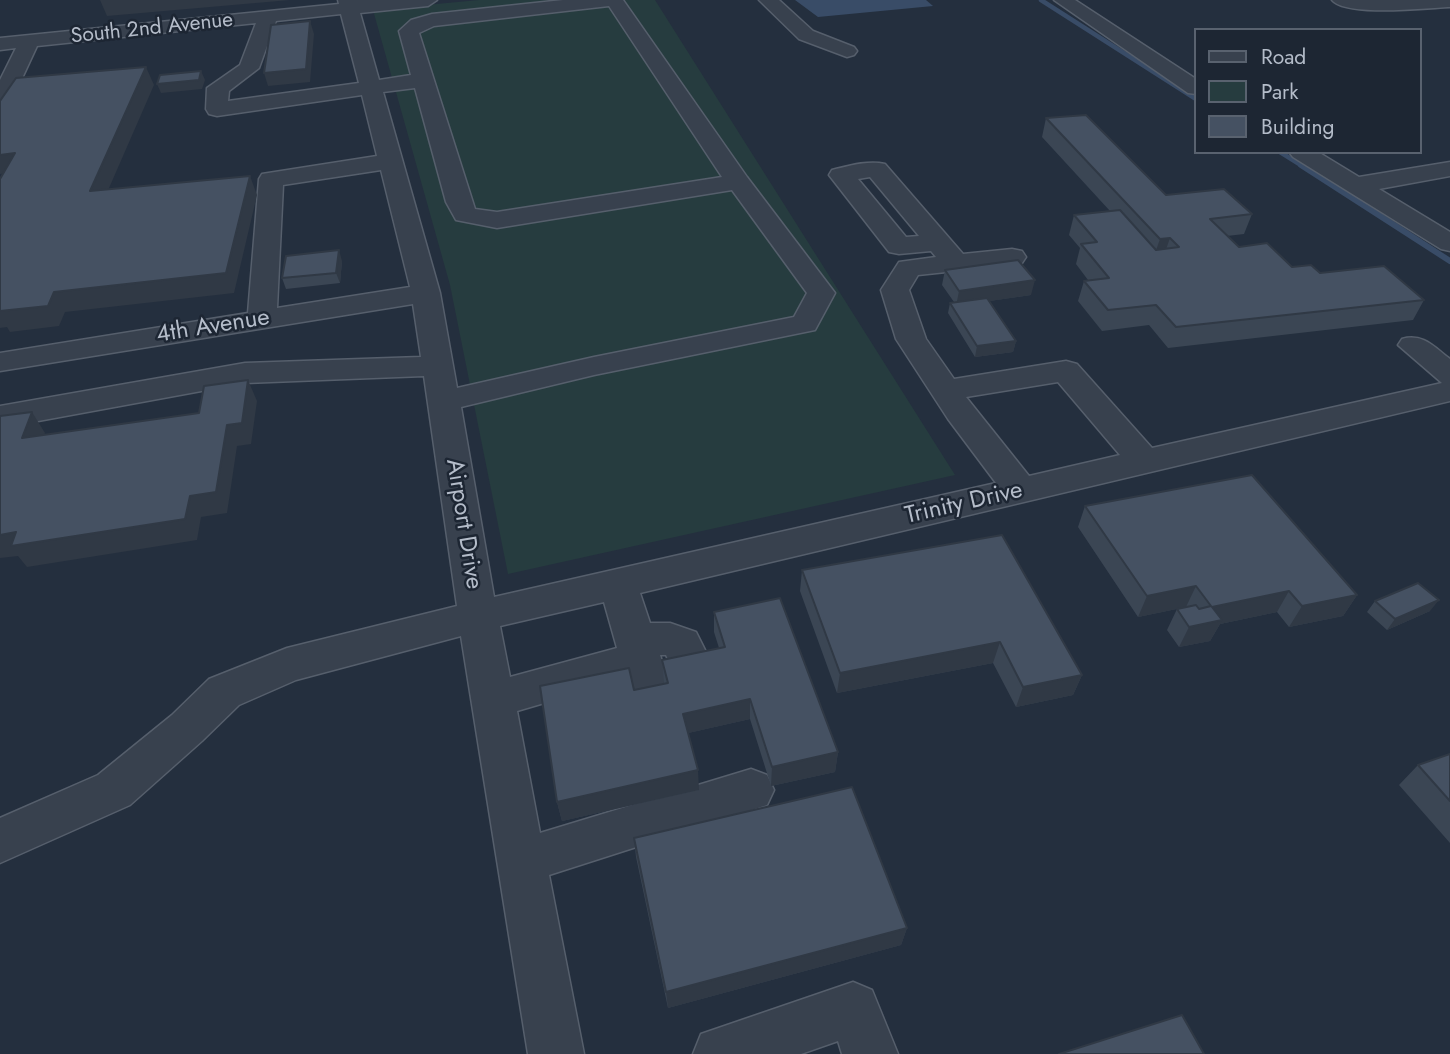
<!DOCTYPE html>
<html>
<head>
<meta charset="utf-8">
<style>
  body { margin:0 }
  #map { position:relative; width:1450px; height:1054px; overflow:hidden; background:#242f3e; font-family:Jost,sans-serif }
  canvas { display:block }
  .legend { position:absolute; left:1194px; top:28px; width:228px; height:126px; box-sizing:border-box; background:#1d2633; border:2px solid #59626f; margin:0; padding:9px 12px; list-style:none; font-size:21px; color:#b4bcc9 }
  .legend li { display:flex; align-items:center; gap:14px; height:35px }
  .legend b { width:35px; border:2px solid #59626f }
</style>
</head>
<body>
<div id="map">
<canvas width="1450" height="1054"></canvas>
<ul class="legend">
<li><b style="height:9px;background:#38414e"></b>Road</li>
<li><b style="height:19px;background:#263c3f"></b>Park</li>
<li><b style="height:19px;background:#455162"></b>Building</li>
</ul>
</div>
<script>
const context = document.querySelector('canvas').getContext('2d');
context.lineJoin = 'round';
function fill(path, color) {
  context.fillStyle = color;
  context.fill(path, 'evenodd');
}
function strokePath(path, color, width, dash) {
  context.strokeStyle = color;
  context.lineWidth = width;
  context.lineCap = dash ? 'butt' : 'round';
  context.setLineDash(dash || []);
  context.stroke(path);
}
function drawText(font, color, halo, rows, align = 'center') {
  context.font = font + ' Jost,sans-serif';
  context.lineWidth = 5;
  context.setLineDash([]);
  context.textBaseline = 'middle';
  context.strokeStyle = halo;
  context.fillStyle = color;
  for (const [text, x, y, turn = 0] of rows) {
    context.save();
    context.translate(x, y);
    context.rotate((+turn || 0) * Math.PI / 180);
    context.textAlign = isNaN(turn) ? turn : align;
    if (halo) context.strokeText(text, 0, 0);
    context.fillText(text, 0, 0);
    context.restore();
  }
}
fill(new Path2D(`
  M 479,0 L 655,0 L 955,475 L 508,574 L 450,285 L 373,10 Z`), '#263c3f');
fill(new Path2D(`
  M 795,0 L 926,0 L 933,6 L 818,17 Z`), '#394c67');
strokePath(new Path2D(`
  M 1041,0 L 1196,99
  M 1280,152 L 1304,167`), '#394c67', 4.5);
strokePath(new Path2D(`
  M 1301,165 L 1450,261`), '#394c67', 6);
const minor = new Path2D(`
  M 338,0 L 437,0 L 428,6 L 360,13 L 379,80 L 411,75 L 399,31 L 411,20 L 432,14 L 563,0 L 623,0 L 747,177 L 835,293 L 815,330 L 594,375 L 461,407 L 494,597 L 996,483 L 948,419 L 896,339 L 881,290 L 899,262 L 936,257 L 931,251 L 899,254 L 889,252 L 829,175 L 832,170 C 848,166 868,160 885,164 L 963,254 L 1012,249 L 1022,251 L 1026,257 L 1022,263 L 1012,265 L 918,275 L 909,290 L 926,339 L 954,379 L 1066,361 L 1077,364 L 1152,448 L 1442,383 L 1398,345 L 1402,339 C 1423,333 1434,347 1450,359 L 1450,401 L 640,593 L 650,623 L 670,623 L 696,632 L 713,666 L 707,678 L 692,683 L 677,678 L 666,655 L 660,655 L 668,680 L 662,692 L 647,697 L 632,692 L 626,679 L 517,711 L 540,833 L 751,769 L 767,775 L 774,790 L 767,805 L 549,875 L 584,1054 L 528,1054 L 461,636 L 296,680 L 239,705 L 202,741 L 130,805 L 0,863 L 0,818 L 98,775 L 172,715 L 209,679 L 287,648 L 457,606 L 424,376 L 245,383 L 0,428 L 0,406 L 245,363 L 421,357 L 413,304 L 0,371 L 0,353 L 248,313 L 259,179 L 262,174 L 377,156 L 362,95 L 217,116 L 209,114 L 206,109 L 207,88 L 240,65 L 256,23 L 37,46 L 11,102 L 8,107 L 0,109 L 0,80 L 16,48 L 0,50 L 0,38 L 339,4 ZM 609,6 L 722,177 L 497,212 L 475,209 L 419,33 L 434,26 ZM 341,14 L 359,83 L 228,101 L 229,91 L 259,68 L 276,21 ZM 415,88 L 446,202 L 456,220 L 497,228 L 732,190 L 807,293 L 794,317 L 594,357 L 457,388 L 440,293 L 383,92 ZM 381,170 L 410,287 L 277,308 L 283,185 ZM 870,177 L 919,236 L 906,237 L 858,179 ZM 1058,382 L 1120,455 L 1029,476 L 966,397 ZM 604,602 L 617,648 L 510,677 L 500,626 Z
  M 759,0 L 779,0 L 813,31 L 854,47 L 857,51 L 854,55 L 847,57 L 799,39 Z
  M 1054,0 L 1075,0 L 1196,79 L 1196,94 L 1188,93 Z
  M 1332,0 L 1450,0 L 1450,7 C 1427,8 1346,17 1332,0 Z
  M 1289,152 L 1318,152 L 1359,177 L 1450,162 L 1450,176 L 1379,189 L 1450,232 L 1450,251 L 1441,249 L 1293,157 Z
  M 853,982 L 872,990 L 898,1054 L 842,1054 L 838,1041 L 801,1054 L 693,1054 L 701,1034 Z`);
strokePath(minor, '#565f6c', 3);
fill(minor, '#38414e');
fill(new Path2D(`
  M 1046,118 L 1166,195 L 1252,214 L 1244,234 L 1227,236 L 1239,247 L 1292,267 L 1424,300 L 1413,320 L 1168,348 L 1149,325 L 1102,331 L 1078,301 L 1084,281 L 1088,280 L 1076,264 L 1080,248 L 1069,235 L 1074,215 L 1110,211 L 1042,137 Z
  M 342,261 L 340,283 L 286,289 L 282,278 Z
  M 945,270 L 1031,295 L 989,301 L 1016,341 L 1013,352 L 975,357 L 948,313 L 950,303 L 954,302 L 942,285 Z
  M 1085,506 L 1357,595 L 1343,616 L 1289,627 L 1277,612 L 1220,624 L 1210,641 L 1179,647 L 1167,630 L 1177,609 L 1186,607 L 1138,617 L 1078,527 Z
  M 1002,535 L 1082,675 L 1073,695 L 1016,707 L 993,663 L 837,693 L 800,591 L 802,570 Z
  M 1375,601 L 1430,611 L 1387,630 L 1367,612 Z
  M 714,612 L 838,752 L 835,772 L 771,786 L 750,719 L 688,733 L 699,790 L 562,821 L 557,802 L 664,683 L 662,660 L 719,648 L 714,632 Z
  M 1450,754 L 1450,843 L 1399,785 L 1418,765 Z
  M 634,838 L 907,928 L 901,945 L 668,1008 L 636,857 Z`), '#3b4654');
fill(new Path2D(`
  M 100,0 L 290,0 L 107,16 Z
  M 310,21 L 314,34 L 310,82 L 268,86 L 264,73 Z
  M 146,67 L 154,85 L 99,211 L 90,191 Z
  M 201,71 L 205,80 L 202,89 L 161,93 L 157,84 Z
  M 15,153 L 25,172 L 0,174 L 0,155 Z
  M 250,176 L 257,195 L 234,293 L 65,312 L 59,326 L 10,332 L 7,327 L 0,328 L 0,306 L 54,292 Z
  M 1170,238 L 1163,258 L 1153,259 L 1160,239 Z
  M 339,250 L 342,261 L 340,283 L 336,273 Z
  M 1035,280 L 1031,295 L 956,306 L 959,291 Z
  M 1016,341 L 1013,352 L 975,357 L 977,346 Z
  M 248,380 L 257,401 L 251,444 L 237,446 L 227,513 L 201,517 L 197,540 L 27,567 L 18,556 L 0,558 L 0,535 L 190,496 L 227,425 Z
  M 32,412 L 45,433 L 36,459 L 22,438 Z
  M 1196,586 L 1186,607 L 1138,617 L 1147,596 Z
  M 1289,591 L 1277,612 L 1220,624 L 1210,641 L 1179,647 L 1189,627 L 1212,607 Z
  M 1357,595 L 1343,616 L 1289,627 L 1302,606 Z
  M 1439,600 L 1430,611 L 1387,630 L 1395,619 Z
  M 1000,642 L 993,663 L 837,693 L 840,673 Z
  M 1082,675 L 1073,695 L 1016,707 L 1023,687 Z
  M 750,699 L 750,719 L 684,734 L 683,714 Z
  M 838,752 L 835,772 L 771,786 L 772,767 Z
  M 698,770 L 699,790 L 562,821 L 557,802 Z
  M 907,928 L 901,945 L 668,1008 L 666,992 Z`), '#303945');
const building = new Path2D(`
  M 310,21 L 306,69 L 264,73 L 271,25 Z
  M 146,67 L 90,191 L 250,176 L 226,273 L 54,292 L 48,306 L 0,311 L 0,179 L 15,153 L 0,155 L 0,101 L 16,78 Z
  M 201,71 L 199,80 L 157,84 L 160,75 Z
  M 1086,115 L 1166,195 L 1224,189 L 1252,214 L 1210,219 L 1239,247 L 1267,243 L 1292,267 L 1311,265 L 1320,273 L 1384,266 L 1424,300 L 1176,327 L 1156,305 L 1108,310 L 1084,281 L 1109,278 L 1081,244 L 1097,242 L 1074,215 L 1120,210 L 1156,250 L 1179,247 L 1170,238 L 1160,239 L 1046,118 Z
  M 339,250 L 336,273 L 282,278 L 286,256 Z
  M 1018,260 L 1035,280 L 959,291 L 945,270 Z
  M 987,298 L 1016,341 L 977,346 L 950,303 Z
  M 248,380 L 242,423 L 227,425 L 216,492 L 190,496 L 185,519 L 11,546 L 16,532 L 0,535 L 0,416 L 32,412 L 22,438 L 199,413 L 204,386 Z
  M 1252,475 L 1357,595 L 1302,606 L 1289,591 L 1212,607 L 1222,620 L 1189,627 L 1177,609 L 1196,605 L 1199,609 L 1211,606 L 1196,586 L 1147,596 L 1085,506 Z
  M 1002,535 L 1082,675 L 1023,687 L 1000,642 L 840,673 L 802,570 Z
  M 1418,583 L 1439,600 L 1395,619 L 1375,601 Z
  M 780,598 L 838,752 L 772,767 L 750,699 L 683,714 L 698,770 L 557,802 L 540,686 L 629,668 L 634,690 L 668,683 L 662,660 L 725,647 L 714,612 Z
  M 1450,754 L 1450,801 L 1418,765 Z
  M 852,787 L 907,928 L 666,992 L 634,838 Z
  M 1182,1015 L 1204,1054 L 1059,1054 Z`);
fill(building, '#455162');
strokePath(building, '#303945', 2);
drawText('21px', '#b4bcc9', '#1d2633', [
  ["South 2nd Avenue",152,29,-6]
]);
drawText('24px', '#b4bcc9', '#1d2633', [
  ["4th Avenue",213,327,-9],
  ["Trinity Drive",964,504,-13],
  ["Airport Drive",463,524,81]
]);
</script>
</body>
</html>
